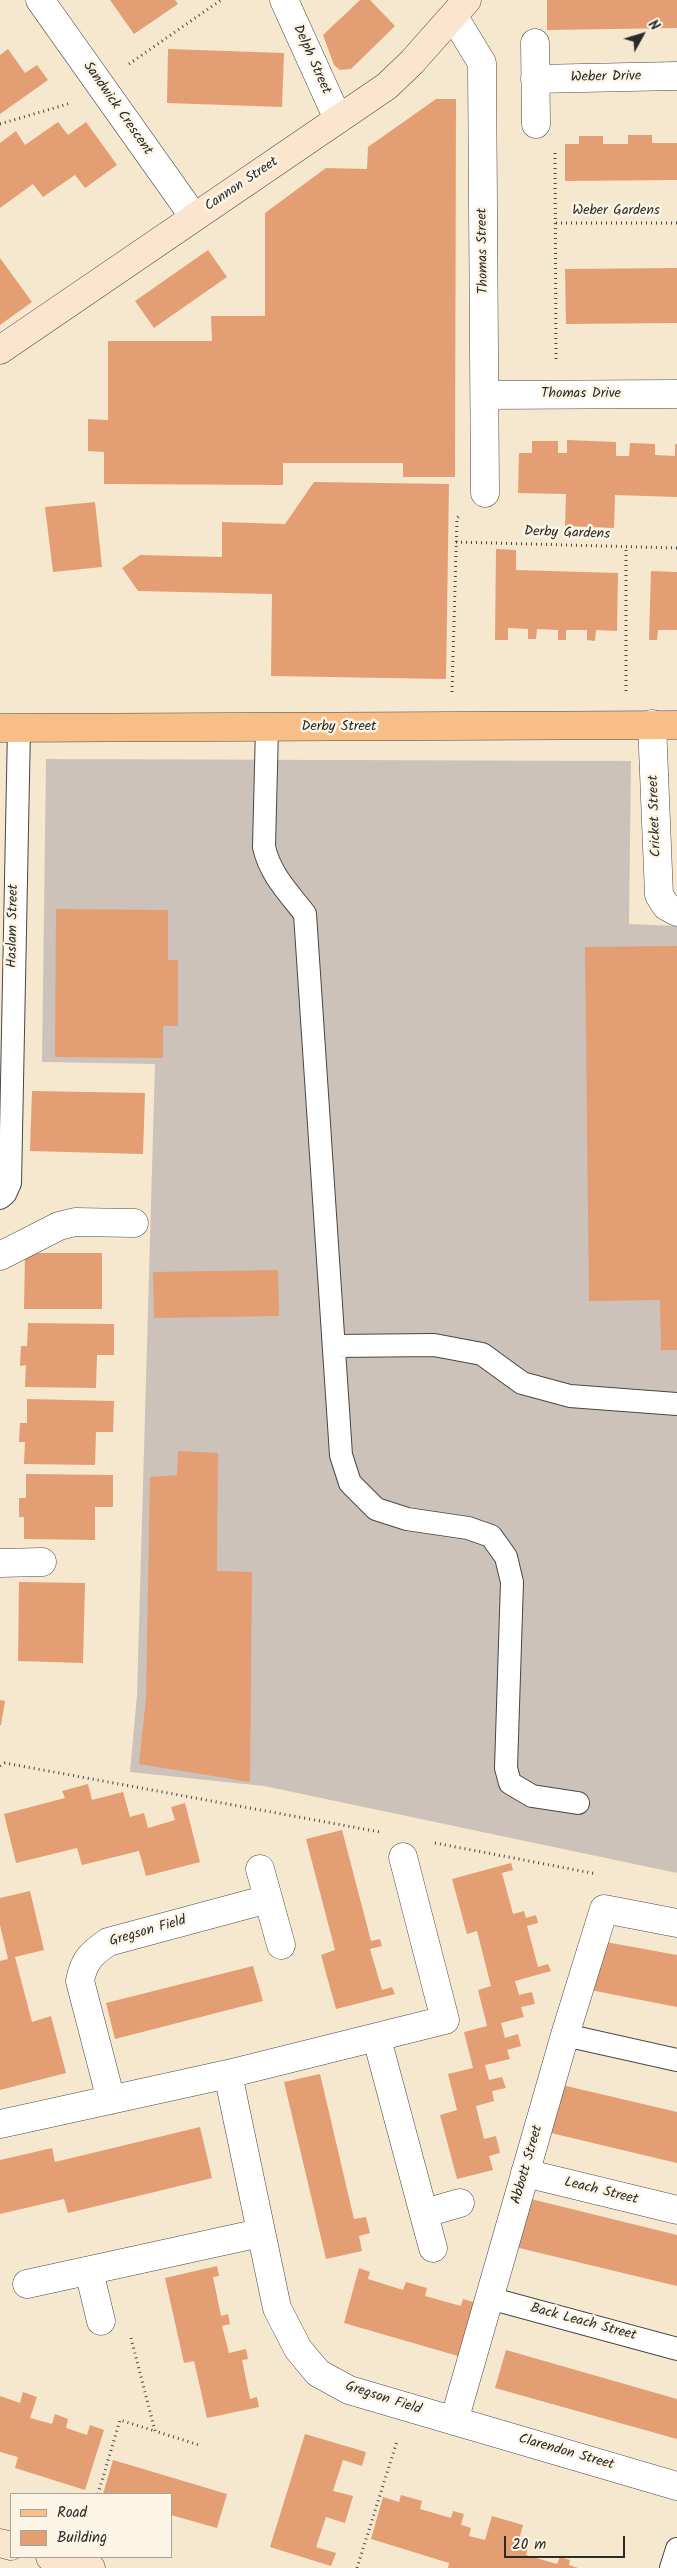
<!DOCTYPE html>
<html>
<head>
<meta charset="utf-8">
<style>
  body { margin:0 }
  #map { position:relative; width:677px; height:2568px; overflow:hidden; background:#f6e8cf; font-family:Kalam,sans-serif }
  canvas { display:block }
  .legend { position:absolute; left:10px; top:2493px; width:162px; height:65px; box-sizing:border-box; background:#fcf5e5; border:1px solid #a8a49b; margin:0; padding:6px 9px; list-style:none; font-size:15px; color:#2b2b2b }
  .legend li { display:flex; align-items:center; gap:10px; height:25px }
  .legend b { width:25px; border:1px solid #a8a49b }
  .north { position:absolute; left:617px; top:10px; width:50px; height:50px; -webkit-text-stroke:4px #fcf5e5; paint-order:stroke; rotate:51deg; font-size:14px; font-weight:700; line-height:20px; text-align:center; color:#2b2b2b }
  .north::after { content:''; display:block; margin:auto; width:18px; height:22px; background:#2b2b2b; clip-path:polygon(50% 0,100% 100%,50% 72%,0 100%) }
  .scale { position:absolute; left:504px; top:2536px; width:121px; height:22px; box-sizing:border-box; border:2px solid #2b2b2b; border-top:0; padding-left:6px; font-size:15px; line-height:18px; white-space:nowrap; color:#2b2b2b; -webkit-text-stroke:4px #fcf5e5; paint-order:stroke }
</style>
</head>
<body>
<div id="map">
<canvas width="677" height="2568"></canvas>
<ul class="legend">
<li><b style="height:6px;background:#f7be88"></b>Road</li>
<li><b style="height:14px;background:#e39e73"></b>Building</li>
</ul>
<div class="north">N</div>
<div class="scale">20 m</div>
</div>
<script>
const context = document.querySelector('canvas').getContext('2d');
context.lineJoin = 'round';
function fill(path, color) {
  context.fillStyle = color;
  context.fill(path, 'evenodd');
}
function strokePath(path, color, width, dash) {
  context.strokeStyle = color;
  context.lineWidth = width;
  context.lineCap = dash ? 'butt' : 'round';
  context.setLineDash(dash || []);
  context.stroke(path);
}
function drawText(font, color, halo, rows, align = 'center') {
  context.font = font + ' Kalam,sans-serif';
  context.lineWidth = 5;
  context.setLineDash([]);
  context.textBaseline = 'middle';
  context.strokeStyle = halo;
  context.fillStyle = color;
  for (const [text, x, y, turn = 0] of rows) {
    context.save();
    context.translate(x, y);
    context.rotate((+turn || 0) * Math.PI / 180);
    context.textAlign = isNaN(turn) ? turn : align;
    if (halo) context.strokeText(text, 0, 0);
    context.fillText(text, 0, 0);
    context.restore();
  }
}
fill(new Path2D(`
  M 46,759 L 631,761 L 629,924 L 677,926 L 677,1873 L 264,1786 L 130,1772 L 137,1695 L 155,1064 L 42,1062 Z`), '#ccc2b9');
fill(new Path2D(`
  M 110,0 L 175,0 L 178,4 L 134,34 Z
  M 360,0 L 370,0 L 395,26 L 351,69 L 340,70 L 334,65 L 323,35 Z
  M 547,0 L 677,0 L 677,28 L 547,30 Z
  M 8,49 L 25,73 L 37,65 L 48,80 L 0,114 L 0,55 Z
  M 168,49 L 284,53 L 282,107 L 167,103 Z
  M 436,99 L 456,99 L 455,477 L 403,477 L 403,463 L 283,463 L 283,485 L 104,484 L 104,452 L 88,451 L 88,419 L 108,420 L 108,341 L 212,341 L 211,316 L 265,316 L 265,213 L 326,168 L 367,169 L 368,147 Z
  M 58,122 L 68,135 L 86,122 L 117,165 L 85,188 L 75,175 L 43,197 L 33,184 L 0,208 L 0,143 L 16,131 L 25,145 Z
  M 628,135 L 652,135 L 652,143 L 677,143 L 677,180 L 565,181 L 565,144 L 579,144 L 579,136 L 603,136 L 603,144 L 628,144 Z
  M 208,250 L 227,277 L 154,328 L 135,301 Z
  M 0,258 L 32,302 L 0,325 Z
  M 677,268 L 677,323 L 566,324 L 565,269 Z
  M 567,440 L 616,442 L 616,456 L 629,456 L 630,443 L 655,444 L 655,455 L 675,456 L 675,444 L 677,444 L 677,497 L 615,495 L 614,528 L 565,526 L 566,494 L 518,493 L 519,453 L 532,453 L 532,441 L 558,441 L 558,453 L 567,453 Z
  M 314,482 L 449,484 L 446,679 L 271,676 L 272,594 L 138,591 L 122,568 L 140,555 L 222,557 L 222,522 L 285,524 Z
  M 95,502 L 102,567 L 53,572 L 45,507 Z
  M 496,549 L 516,550 L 516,570 L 618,573 L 617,631 L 596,630 L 595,641 L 587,640 L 587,630 L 566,630 L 566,640 L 558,640 L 558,630 L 537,629 L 536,639 L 528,639 L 528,629 L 508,628 L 508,640 L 495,640 Z
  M 651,571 L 677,572 L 677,630 L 658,630 L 657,640 L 649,640 Z
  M 56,909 L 168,910 L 168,960 L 178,960 L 178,1026 L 163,1026 L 163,1058 L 55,1057 Z
  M 677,946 L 677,1350 L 661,1350 L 660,1300 L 589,1301 L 585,947 Z
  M 32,1091 L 145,1093 L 143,1154 L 30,1151 Z
  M 25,1253 L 102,1253 L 102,1309 L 24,1309 Z
  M 278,1270 L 279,1316 L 154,1318 L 153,1272 Z
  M 28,1323 L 114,1324 L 114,1355 L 97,1355 L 96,1388 L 25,1387 L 26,1365 L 20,1366 L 21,1346 L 27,1346 Z
  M 27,1399 L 114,1401 L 113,1432 L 96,1432 L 95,1465 L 24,1464 L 25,1442 L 19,1442 L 20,1423 L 27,1423 Z
  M 178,1451 L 218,1453 L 217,1571 L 252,1572 L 250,1782 L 139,1764 L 146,1698 L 150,1477 L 177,1475 Z
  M 26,1474 L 113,1475 L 113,1507 L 95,1507 L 95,1540 L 24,1539 L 24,1517 L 19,1517 L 19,1498 L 26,1498 Z
  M 19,1582 L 85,1583 L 83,1663 L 18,1661 Z
  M 0,1700 L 5,1701 L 1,1725 L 0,1725 Z
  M 88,1784 L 92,1800 L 123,1792 L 130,1817 L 144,1813 L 148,1828 L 175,1820 L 171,1807 L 185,1803 L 200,1862 L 146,1876 L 139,1851 L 82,1865 L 77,1848 L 16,1863 L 4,1814 L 65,1798 L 62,1791 Z
  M 342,1830 L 371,1941 L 380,1939 L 382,1946 L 370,1949 L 382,1990 L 392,1987 L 395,1994 L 336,2009 L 321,1955 L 335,1950 L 306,1839 Z
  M 511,1863 L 513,1870 L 502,1873 L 513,1914 L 524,1911 L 526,1918 L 536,1915 L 538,1923 L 527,1926 L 538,1967 L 548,1964 L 551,1971 L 515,1981 L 519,1995 L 532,1992 L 535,2004 L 521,2007 L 524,2017 L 501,2023 L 505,2038 L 518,2034 L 521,2046 L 507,2050 L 510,2059 L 485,2065 L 489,2080 L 502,2077 L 506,2088 L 492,2091 L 494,2101 L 476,2106 L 484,2139 L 496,2136 L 500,2153 L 489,2156 L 493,2170 L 457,2179 L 440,2115 L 457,2110 L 448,2074 L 473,2068 L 464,2032 L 487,2026 L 478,1990 L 491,1986 L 477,1931 L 467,1934 L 452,1879 Z
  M 30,1891 L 44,1950 L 15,1957 L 32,2022 L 51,2016 L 66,2073 L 0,2090 L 0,1961 L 8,1959 L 0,1925 L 0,1898 Z
  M 600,1941 L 677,1955 L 677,2007 L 590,1990 Z
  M 253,1966 L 263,2001 L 115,2039 L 106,2003 Z
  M 320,2074 L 354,2219 L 366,2217 L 370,2233 L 359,2236 L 362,2251 L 326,2259 L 284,2082 Z
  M 562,2085 L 677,2112 L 677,2163 L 551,2133 Z
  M 200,2127 L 212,2178 L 68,2213 L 64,2199 L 0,2214 L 0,2160 L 52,2148 L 55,2162 Z
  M 527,2198 L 677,2235 L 677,2286 L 515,2247 Z
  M 217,2266 L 219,2276 L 213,2277 L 221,2316 L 228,2314 L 230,2324 L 222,2326 L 229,2353 L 246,2349 L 248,2359 L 242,2360 L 250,2399 L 257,2397 L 259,2407 L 207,2418 L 194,2361 L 184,2363 L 165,2278 Z
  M 359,2268 L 370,2272 L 368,2279 L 403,2290 L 406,2282 L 427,2288 L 425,2296 L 461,2306 L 463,2299 L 474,2302 L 458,2356 L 344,2323 Z
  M 506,2350 L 677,2399 L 677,2439 L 495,2388 Z
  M 23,2392 L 37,2397 L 30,2418 L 52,2424 L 55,2414 L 68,2419 L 66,2428 L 87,2435 L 90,2425 L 104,2430 L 85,2490 L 15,2468 L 18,2457 L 0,2452 L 0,2396 L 20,2403 Z
  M 305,2434 L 366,2452 L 362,2466 L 343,2460 L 333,2491 L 353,2496 L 345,2523 L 326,2517 L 316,2547 L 336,2553 L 331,2566 L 270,2547 Z
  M 113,2460 L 227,2494 L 217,2528 L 171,2515 L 171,2494 L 103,2494 Z
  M 401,2495 L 422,2501 L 420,2509 L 451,2518 L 453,2511 L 464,2514 L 461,2525 L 471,2528 L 469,2536 L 485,2540 L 492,2516 L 523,2525 L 518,2544 L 528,2547 L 526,2555 L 557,2564 L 560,2557 L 570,2560 L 569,2565 L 578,2568 L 448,2568 L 449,2563 L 371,2539 L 383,2497 L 399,2502 Z`), '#e39e73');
const lane = new Path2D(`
  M 267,728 L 264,847 C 270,874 288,892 305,914 L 341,1455 L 350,1483 L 376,1509 L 407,1519 L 468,1528 L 491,1536 L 506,1557 L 512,1582 L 506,1768 L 510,1783 L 532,1796 L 578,1803
  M 0,1198 L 5,1194 L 10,1183 L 19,728
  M 334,1346 L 434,1345 L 482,1354 L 522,1383 L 570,1396 L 677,1404
  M 565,2035 L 677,2060
  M 489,2298 L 677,2349
  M 671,2568 L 677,2549`);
const street = new Path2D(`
  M 40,0 L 194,217
  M 284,0 L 338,119
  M 454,17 L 482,63 L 485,493
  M 535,43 L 536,124
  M 535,79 L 677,76
  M 485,395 L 677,394
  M 652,724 L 659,895 L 666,906 L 677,912
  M 0,1256 L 59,1226 L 75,1222 L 134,1223
  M 0,1563 L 42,1562
  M 260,1869 L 281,1945
  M 377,2039 L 433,2248
  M 228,2074 L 445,2020 L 403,1857
  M 111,2100 L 80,1981 C 84,1960 91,1954 108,1942 L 268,1899
  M 0,2124 L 228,2074 L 277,2308 L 298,2349 L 318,2373 L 349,2390 L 677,2486
  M 525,2173 L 677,2210
  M 425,2213 L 460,2203
  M 89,2271 L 101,2321
  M 27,2284 L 260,2233
  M 454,2421 L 565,2035 L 604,1909 L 677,1923`);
const secondary = new Path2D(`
  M 0,350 L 387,86 L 412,62 L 467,0
  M 0,2543 L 11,2546
  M 50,2557 L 91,2568`);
const primary = new Path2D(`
  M 0,728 L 677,725`);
strokePath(lane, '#494744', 24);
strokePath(street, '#494744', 29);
strokePath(secondary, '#494744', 29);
strokePath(primary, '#494744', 29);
strokePath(new Path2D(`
  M 129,64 L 221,0
  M 0,124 L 71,103
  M 555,153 L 556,360
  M 556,223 L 677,223
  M 456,542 L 677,548
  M 626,691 L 626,547
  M 452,692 L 457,518 L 460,515
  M 0,1766 L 5,1763 L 380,1832
  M 435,1843 L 597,1874
  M 131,2338 L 155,2431 L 199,2445
  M 98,2494 L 120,2420 L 155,2431
  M 357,2568 L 397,2441`), '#494744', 3, [1, 4]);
strokePath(lane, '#fff', 22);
strokePath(street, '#fff', 28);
strokePath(secondary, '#fce5cf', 28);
strokePath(primary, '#f7be88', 28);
drawText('14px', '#2b2b2b', '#fcf5e5', [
  ["Delph Street",311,60,66],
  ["Weber Drive",606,78,-1],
  ["Sandwick Crescent",117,109,55],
  ["Cannon Street",242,185,-34],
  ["Weber Gardens",616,212],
  ["Thomas Street",484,251,-91],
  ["Thomas Drive",581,395],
  ["Derby Gardens",567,534,2],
  ["Derby Street",339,728],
  ["Cricket Street",656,816,-92],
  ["Haslam Street",14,926,-89],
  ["Gregson Field",148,1932,-16],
  ["Abbott Street",528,2165,-74],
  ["Leach Street",601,2192,14],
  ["Back Leach Street",583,2323,15],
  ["Gregson Field",383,2399,18],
  ["Clarendon Street",566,2453,16]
]);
</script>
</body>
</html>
